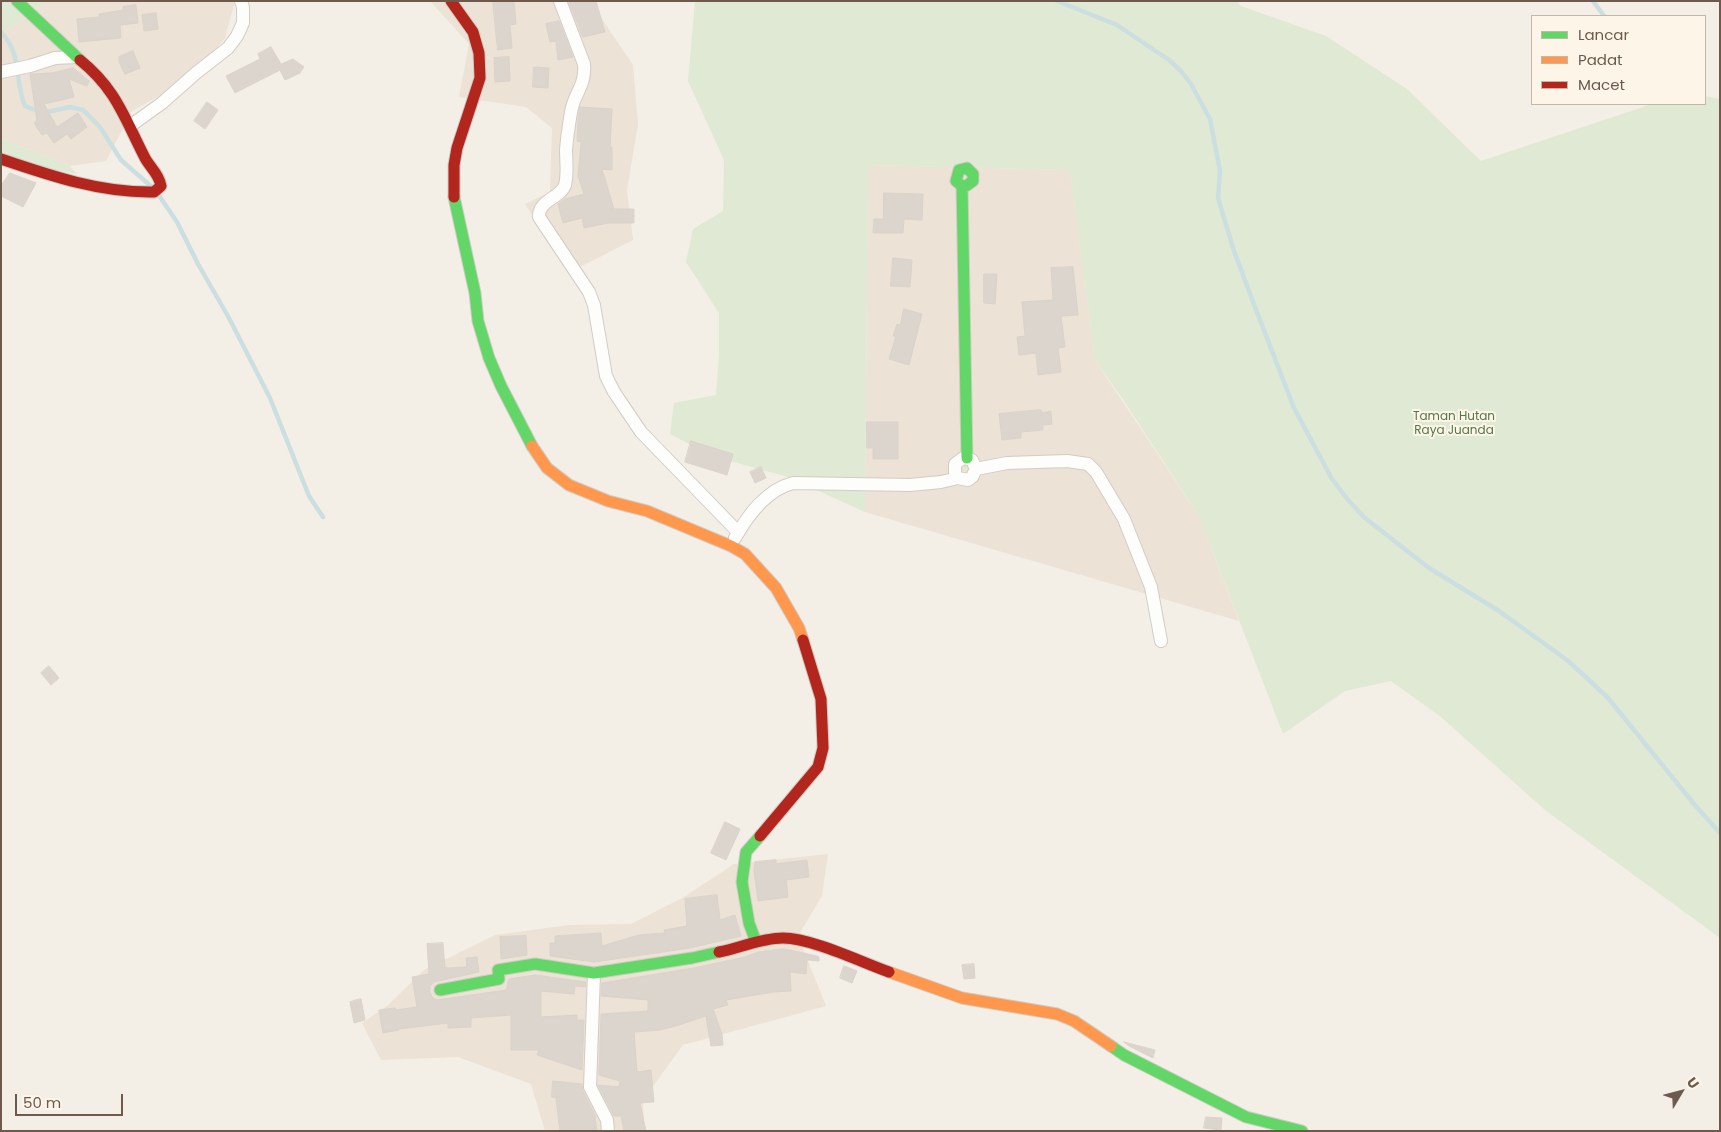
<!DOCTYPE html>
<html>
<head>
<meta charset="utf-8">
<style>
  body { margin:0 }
  #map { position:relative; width:1721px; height:1132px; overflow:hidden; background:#f3efe7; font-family:Poppins,sans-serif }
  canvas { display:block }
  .frame { position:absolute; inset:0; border:2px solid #6d5a4c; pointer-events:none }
  .legend { position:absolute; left:1531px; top:15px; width:175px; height:90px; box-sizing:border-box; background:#fcf5e8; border:1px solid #c3b7aa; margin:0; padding:6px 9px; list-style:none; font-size:15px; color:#6d5a4c }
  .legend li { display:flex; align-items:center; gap:10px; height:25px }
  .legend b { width:25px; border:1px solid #c3b7aa }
  .north { position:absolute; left:1656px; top:1067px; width:50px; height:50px; -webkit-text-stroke:4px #fcf5e8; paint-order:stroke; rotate:53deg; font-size:14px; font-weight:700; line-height:20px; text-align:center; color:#6d5a4c }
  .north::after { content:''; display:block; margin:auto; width:18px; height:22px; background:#6d5a4c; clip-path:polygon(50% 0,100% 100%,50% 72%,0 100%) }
  .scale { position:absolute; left:15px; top:1094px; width:108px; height:22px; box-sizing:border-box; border:2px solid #6d5a4c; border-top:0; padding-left:6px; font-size:15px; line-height:18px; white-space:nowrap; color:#6d5a4c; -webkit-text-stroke:4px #fcf5e8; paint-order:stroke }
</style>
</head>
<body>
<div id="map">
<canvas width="1721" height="1132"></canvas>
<div class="frame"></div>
<ul class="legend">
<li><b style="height:6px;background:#63d668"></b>Lancar</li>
<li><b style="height:6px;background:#ff974d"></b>Padat</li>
<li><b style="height:6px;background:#b3261e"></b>Macet</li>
</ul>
<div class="north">U</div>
<div class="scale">50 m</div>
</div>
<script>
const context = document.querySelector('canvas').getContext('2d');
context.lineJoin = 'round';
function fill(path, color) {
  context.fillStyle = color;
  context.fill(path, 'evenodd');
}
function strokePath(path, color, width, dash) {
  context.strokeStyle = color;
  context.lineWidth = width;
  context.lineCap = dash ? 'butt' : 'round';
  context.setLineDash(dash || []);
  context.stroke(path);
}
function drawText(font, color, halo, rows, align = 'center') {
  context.font = font + ' Poppins,sans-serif';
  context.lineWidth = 4;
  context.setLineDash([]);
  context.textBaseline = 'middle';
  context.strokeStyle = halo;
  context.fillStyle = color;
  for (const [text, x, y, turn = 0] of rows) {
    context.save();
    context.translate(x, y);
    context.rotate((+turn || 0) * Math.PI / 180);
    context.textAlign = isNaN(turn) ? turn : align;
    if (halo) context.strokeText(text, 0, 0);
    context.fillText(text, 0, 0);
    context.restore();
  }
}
fill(new Path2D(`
  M 45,1 L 235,1 L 225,38 L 192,78 L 132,111 L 106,161 L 70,166 L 1,139 L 1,34 L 44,4 Z
  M 430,1 L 590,1 L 633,65 L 638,125 L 627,190 L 633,240 L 568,273 L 525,204 L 550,192 L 552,128 L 526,107 L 459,97 L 469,44 Z
  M 868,165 L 1070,170 L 1095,360 L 1199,516 L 1239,621 L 865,512 Z
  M 828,854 L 822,896 L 798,936 L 826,1006 L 683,1045 L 643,1100 L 644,1131 L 545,1131 L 531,1084 L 458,1057 L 381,1060 L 362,1023 L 387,1006 L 424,970 L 495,935 L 569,925 L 631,924 L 684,897 L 734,864 Z`), '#ece2d5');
fill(new Path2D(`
  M 1,1 L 45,1 L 44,4 L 1,34 Z
  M 695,1 L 1237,1 L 1241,6 L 1326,36 L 1407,89 L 1481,161 L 1652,104 L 1705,104 L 1705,96 L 1720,99 L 1720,938 L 1545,810 L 1441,717 L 1391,681 L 1345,691 L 1283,734 L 1199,516 L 1124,401 L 1095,360 L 1070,170 L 868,165 L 865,512 L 788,477 L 712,456 L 670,434 L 674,403 L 716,395 L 719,355 L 719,313 L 686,262 L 693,229 L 723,211 L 724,160 L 688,81 Z
  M 1,139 L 70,166 L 77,174 L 1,159 Z`), '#dfe9d3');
strokePath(new Path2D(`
  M 1057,1 L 1117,25 L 1169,60 L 1181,71 L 1191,84 L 1210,119 L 1220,171 L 1218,198 L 1234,251 L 1255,307 L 1294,408 L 1332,479 L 1348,500 L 1365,518 L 1429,568 L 1499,611 L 1567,660 L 1588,679 L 1608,698 L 1694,804 L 1720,833
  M 1593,1 L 1604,16
  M 1,32 C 23,55 14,81 25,106 L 42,113 L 70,107 L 83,110 L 100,127 L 121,160 L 153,188
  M 158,194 L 177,222 L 198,264 L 229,318 L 270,398 L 309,496 L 323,517`), '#cbdfe1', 4.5);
const building = new Path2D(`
  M 493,1 L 514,1 L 516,24 L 510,25 L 512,48 L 498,50 Z
  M 569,1 L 596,1 L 605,32 L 583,37 Z
  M 136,5 L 138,23 L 120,25 L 121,38 L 79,42 L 77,19 L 99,17 L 99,14 L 123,10 L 123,7 Z
  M 156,13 L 158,29 L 144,31 L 142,15 Z
  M 559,21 L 573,57 L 558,60 L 556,41 L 550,42 L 546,24 Z
  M 271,47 L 281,64 L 293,59 L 304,67 L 300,73 L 285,80 L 280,70 L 235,93 L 226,76 L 260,59 L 258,54 Z
  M 133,51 L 140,68 L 125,74 L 119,62 L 119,57 Z
  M 509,57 L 510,81 L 495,82 L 494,58 Z
  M 534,67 L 549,68 L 548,88 L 533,87 Z
  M 73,68 L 89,81 L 87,86 L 69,79 L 74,97 L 44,104 L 57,127 L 78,113 L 87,127 L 71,139 L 67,134 L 54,143 L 47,133 L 42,135 L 34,123 L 37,121 L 30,74 L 52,73 Z
  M 207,102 L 218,110 L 205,129 L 194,121 Z
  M 580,107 L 612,109 L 610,147 L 612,147 L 612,170 L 602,169 L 614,209 L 634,209 L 634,223 L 608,223 L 584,228 L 582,218 L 563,223 L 558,204 L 565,199 L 584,194 L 578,176 L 581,142 L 577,141 L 578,120 Z
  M 10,173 L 36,183 L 23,207 L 1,196 L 1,186 Z
  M 884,193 L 923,194 L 922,220 L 904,219 L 903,233 L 873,233 L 874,219 L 883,219 Z
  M 893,258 L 912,260 L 910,287 L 891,286 Z
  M 1073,267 L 1078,315 L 1061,316 L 1065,347 L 1058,348 L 1061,372 L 1038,375 L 1036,353 L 1019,355 L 1017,337 L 1025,336 L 1022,302 L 1053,300 L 1051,268 Z
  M 984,274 L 997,274 L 995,304 L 984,303 Z
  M 904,309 L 922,314 L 909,365 L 889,359 L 896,336 L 893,336 L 897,324 L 900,325 Z
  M 1041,410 L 1042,413 L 1051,411 L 1052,424 L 1043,425 L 1043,430 L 1021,432 L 1021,438 L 1002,440 L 999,414 Z
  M 867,422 L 898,422 L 898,459 L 873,459 L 873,448 L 867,448 Z
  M 691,441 L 733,454 L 727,475 L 685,462 Z
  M 761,467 L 766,478 L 755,483 L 750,472 Z
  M 49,666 L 59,678 L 51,685 L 41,673 Z
  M 725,822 L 740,829 L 726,860 L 711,853 Z
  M 776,860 L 776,864 L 807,860 L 809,877 L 786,880 L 788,897 L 758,901 L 754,871 L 755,862 Z
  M 717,895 L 720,920 L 735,915 L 741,936 L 690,948 L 594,962 L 550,956 L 550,943 L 555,943 L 555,936 L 601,933 L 602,946 L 639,935 L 665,933 L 664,930 L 687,926 L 685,899 Z
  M 526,936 L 527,955 L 501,959 L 500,937 Z
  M 443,943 L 445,968 L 467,967 L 466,958 L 477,957 L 479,972 L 434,982 L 430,986 L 430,991 L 432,997 L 437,1000 L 506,990 L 509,979 L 535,975 L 586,982 L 585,987 L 575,986 L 574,994 L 541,991 L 541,1017 L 577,1015 L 577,1020 L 584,1020 L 582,1070 L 537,1055 L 539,1050 L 511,1050 L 511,1015 L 471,1018 L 471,1027 L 448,1028 L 448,1023 L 399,1029 L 399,1030 L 383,1033 L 379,1010 L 395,1008 L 396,1010 L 417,1007 L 412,977 L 429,974 L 427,944 Z
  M 784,949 L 817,956 L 819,957 L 819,961 L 807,960 L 806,974 L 790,972 L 791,991 L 773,992 L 726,1000 L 728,1005 L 713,1009 L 722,1034 L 723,1045 L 711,1046 L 706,1016 L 679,1025 L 660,1030 L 634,1032 L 637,1072 L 651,1070 L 654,1102 L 640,1103 L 646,1131 L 624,1131 L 621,1116 L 614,1116 L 598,1085 L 619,1087 L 620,1081 L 599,1075 L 601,1014 L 648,1011 L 648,1000 L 601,996 L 602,983 L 694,968 L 745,957 L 759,952 Z
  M 974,964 L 975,978 L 964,979 L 962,965 Z
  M 844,966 L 857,971 L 852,983 L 840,978 Z
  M 361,999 L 365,1020 L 354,1023 L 350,1002 Z
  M 1124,1042 L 1155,1050 L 1153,1058 L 1129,1046 Z
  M 553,1081 L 582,1084 L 583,1091 L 596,1117 L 595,1117 L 597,1131 L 560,1131 L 556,1098 L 552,1097 Z
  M 1206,1117 L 1222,1118 L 1221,1130 L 1204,1128 Z`);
fill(building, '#dcd5cd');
strokePath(building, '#dbd3ca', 1);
const street = new Path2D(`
  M 560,1 L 584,64 C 586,86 574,93 571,112 C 569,124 567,137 566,150 C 566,161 568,174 565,185 C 561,198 538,200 539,217 L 589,292 L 594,305 L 606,376 L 614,392 L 641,432 L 738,532
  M 1,72 L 30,66 L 55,58 L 76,57
  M 130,126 L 162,103 L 196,73 L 228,48 L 237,36 L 243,23 L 243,7 L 241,1
  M 976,469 L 1007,463 L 1067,461 L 1088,464 L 1096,472 L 1124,519 L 1151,587 L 1161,641
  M 735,538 C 748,515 766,490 793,483 L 910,485 L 941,482 L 958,478 L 968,480 L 972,477 L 976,469 L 972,460 L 963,458 L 955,464 L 955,474 L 958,478
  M 594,973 L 590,1087 L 607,1120 L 608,1131`);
const fast = new Path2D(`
  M 17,1 L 80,60
  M 962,186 L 966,186 L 973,181 L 973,174 L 967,168 L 959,170 L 956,181 L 962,186 L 967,458
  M 454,197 L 475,293 L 478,321 L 489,358 L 501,386 L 532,446
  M 756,942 L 749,923 L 742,882 L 746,852 L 760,836
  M 440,990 L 499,979 L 498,970 L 535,964 L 594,973 L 692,958 L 719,952
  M 1111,1046 L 1124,1055 L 1246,1117 L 1302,1131`);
const slow = new Path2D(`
  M 532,446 L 547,468 L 569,485 L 608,501 L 647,511 L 731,546 L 745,554 L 776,588 L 799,628 L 803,640
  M 889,972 L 962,998 L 1057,1014 L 1074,1021 L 1111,1046`);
const jam = new Path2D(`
  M 451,1 L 473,32 L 479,53 L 480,78 L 457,148 L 454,165 L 454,197
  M 1,159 C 51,176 101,193 154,192 L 161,186 C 159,173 149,167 144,156 C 124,117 116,89 80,60
  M 760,836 L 818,767 L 823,748 L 821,699 L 803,640
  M 719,952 C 740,948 761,938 783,938 C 811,938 861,962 889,972`);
strokePath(street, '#d2ccc6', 14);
strokePath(fast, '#d1cbc3', 13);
strokePath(slow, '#d1cbc3', 13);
strokePath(jam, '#d1cbc3', 13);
strokePath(street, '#fdfdfb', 12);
strokePath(fast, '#63d668', 11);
strokePath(slow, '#ff974d', 11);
strokePath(jam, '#b3261e', 11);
drawText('12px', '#547749', '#fcf5e8', [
  ["Taman Hutan",1454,417],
  ["Raya Juanda",1454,431]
]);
</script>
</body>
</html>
